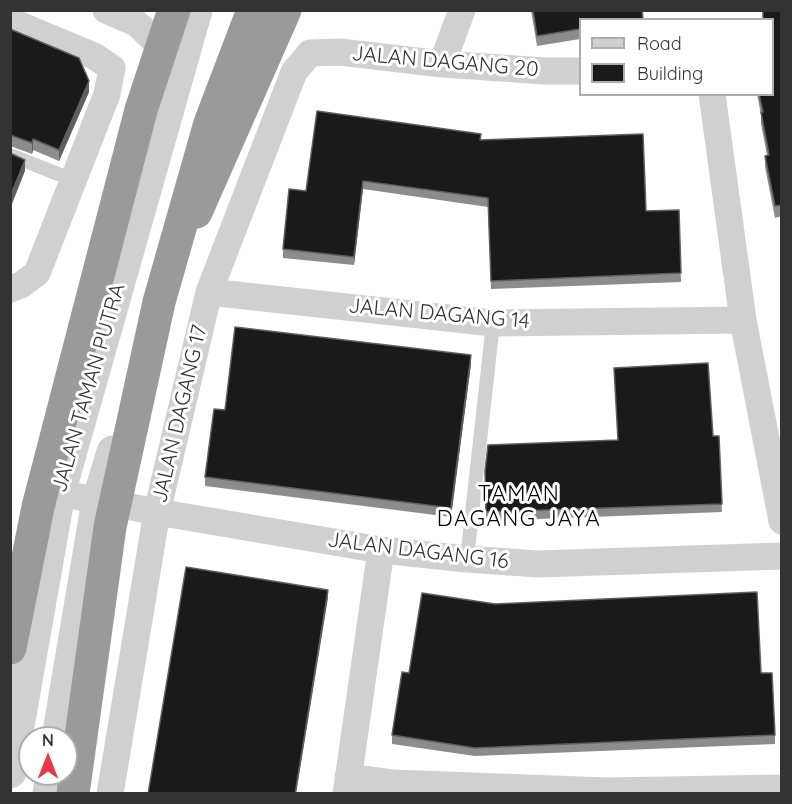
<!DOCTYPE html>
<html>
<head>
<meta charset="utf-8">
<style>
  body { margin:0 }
  #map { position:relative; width:792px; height:804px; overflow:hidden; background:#fff; font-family:Quicksand,sans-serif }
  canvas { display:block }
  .frame { position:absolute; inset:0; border:12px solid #333; pointer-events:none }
  .legend { position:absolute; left:579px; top:18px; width:195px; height:78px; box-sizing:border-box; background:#fff; border:2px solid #adadad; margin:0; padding:8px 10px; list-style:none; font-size:18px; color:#333 }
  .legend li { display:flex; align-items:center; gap:12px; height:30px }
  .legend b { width:30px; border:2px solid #adadad }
  .north { position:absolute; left:18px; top:726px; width:60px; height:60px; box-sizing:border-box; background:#fff; border:2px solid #adadad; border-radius:50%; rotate:0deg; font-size:16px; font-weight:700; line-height:24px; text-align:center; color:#333 }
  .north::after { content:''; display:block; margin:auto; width:21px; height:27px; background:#e63946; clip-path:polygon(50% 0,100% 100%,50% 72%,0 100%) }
</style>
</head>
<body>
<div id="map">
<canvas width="792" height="804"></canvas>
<div class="frame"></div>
<ul class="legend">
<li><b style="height:8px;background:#d0d0d0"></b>Road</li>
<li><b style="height:16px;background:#1a1a1a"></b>Building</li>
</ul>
<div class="north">N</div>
</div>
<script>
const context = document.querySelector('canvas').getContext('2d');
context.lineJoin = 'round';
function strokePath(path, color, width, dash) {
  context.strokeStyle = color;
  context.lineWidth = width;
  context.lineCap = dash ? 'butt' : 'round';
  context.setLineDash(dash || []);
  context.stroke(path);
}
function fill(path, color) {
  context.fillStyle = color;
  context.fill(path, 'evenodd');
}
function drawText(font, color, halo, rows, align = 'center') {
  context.font = font + ' Quicksand,sans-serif';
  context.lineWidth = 6;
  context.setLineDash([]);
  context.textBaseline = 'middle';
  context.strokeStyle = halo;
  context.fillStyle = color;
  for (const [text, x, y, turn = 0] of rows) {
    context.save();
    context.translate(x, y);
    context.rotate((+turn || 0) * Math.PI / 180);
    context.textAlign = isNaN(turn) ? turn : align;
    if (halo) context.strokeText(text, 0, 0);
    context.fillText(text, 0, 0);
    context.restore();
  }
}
strokePath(new Path2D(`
  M 10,155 L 73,180
  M 467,559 L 493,323`), '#d0d0d0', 14);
strokePath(new Path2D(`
  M 106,10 L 136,23 L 164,49 L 169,63
  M 10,21 L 94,56 L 112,68 L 107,94 L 37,273 L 21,285 L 10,289
  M 442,64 L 462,10
  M 712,94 L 743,320 L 782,521
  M 209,292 L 493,323 L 743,320
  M 59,493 L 157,512 L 381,550 L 467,559 L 538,564 L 782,556
  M 348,777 L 392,783 L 607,791 L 782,788
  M 110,794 L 157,512 L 209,292 L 294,72 L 310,53 L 340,52 L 442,64 L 545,71 L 580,71
  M 346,794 L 381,550`), '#d0d0d0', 27);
strokePath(new Path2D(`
  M 58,738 L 98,501 L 113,452
  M 10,772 L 59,493 L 196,10
  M 49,794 L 52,774`), '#d0d0d0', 33);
strokePath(new Path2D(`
  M 196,212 L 285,10`), '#9a9a9a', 33);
strokePath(new Path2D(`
  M 10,648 L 38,507 L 141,110 L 174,10
  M 73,794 L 110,527 L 159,302 L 210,123 L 253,10`), '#9a9a9a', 33);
fill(new Path2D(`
  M 531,10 L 642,10 L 643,20 L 580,20 L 580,39 L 537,46 Z
  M 782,10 L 782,216 L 775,218 L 765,167 L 765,156 L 767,155 L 761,124 L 761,115 L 757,94 L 772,94 Z
  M 10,29 L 89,92 L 59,161 L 33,150 L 32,154 L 10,146 Z
  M 481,140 L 646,211 L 679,210 L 681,282 L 491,289 L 488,207 L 363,189 L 354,265 L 283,258 L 283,249 L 306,191 Z
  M 471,364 L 451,517 L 205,486 L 205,477 L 225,410 Z
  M 614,368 L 713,436 L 719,436 L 722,512 L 486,521 L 485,471 L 618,440 Z
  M 409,673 L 761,673 L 775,735 L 775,744 L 475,756 L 392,744 L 392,735 Z`), '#8c8c8c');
fill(new Path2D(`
  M 89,81 L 89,92 L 59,161 L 59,150 Z
  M 33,139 L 33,150 L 32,154 L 32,143 Z
  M 25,160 L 25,171 L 10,209 L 10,197 Z
  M 363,181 L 363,189 L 354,265 L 354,257 Z
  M 471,355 L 471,364 L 451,517 L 451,508 Z
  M 328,590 L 328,598 L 296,794 L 295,794 Z`), '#5f5f5f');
const building = new Path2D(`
  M 533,10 L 642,10 L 643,19 L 580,20 L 580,29 L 537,36 Z
  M 763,10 L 782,10 L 782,205 L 775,206 L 765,156 L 769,155 L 761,112 L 763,112 L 759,94 L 772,94 L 772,20 L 763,20 Z
  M 10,29 L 79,58 L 89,81 L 59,150 L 33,139 L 32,143 L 10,135 Z
  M 317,111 L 481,134 L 480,140 L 643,134 L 646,211 L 679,210 L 681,273 L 491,281 L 488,198 L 363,181 L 354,257 L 283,249 L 289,189 L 306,191 Z
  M 10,153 L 25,160 L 10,197 Z
  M 235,327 L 471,355 L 451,508 L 205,477 L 214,409 L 225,410 Z
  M 708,363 L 713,436 L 719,436 L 722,504 L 486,512 L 485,471 L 488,445 L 618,440 L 614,368 Z
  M 186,567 L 328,590 L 295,794 L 148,794 Z
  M 757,592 L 761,673 L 772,673 L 775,735 L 475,748 L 392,735 L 402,672 L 409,673 L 422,593 L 495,604 Z`);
fill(building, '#1a1a1a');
strokePath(building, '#5f5f5f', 1.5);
drawText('21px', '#333', '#fff', [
  ["JALAN DAGANG 20",445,62,5],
  ["JALAN DAGANG 14",439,314,5],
  ["JALAN TAMAN PUTRA",89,388,-74],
  ["JALAN DAGANG 17",180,414,-77],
  ["JALAN DAGANG 16",418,551,7]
]);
context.letterSpacing = '1.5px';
drawText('22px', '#000', '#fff', [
  ["TAMAN",519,494],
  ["DAGANG JAYA",519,519]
]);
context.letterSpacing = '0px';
</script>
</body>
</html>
